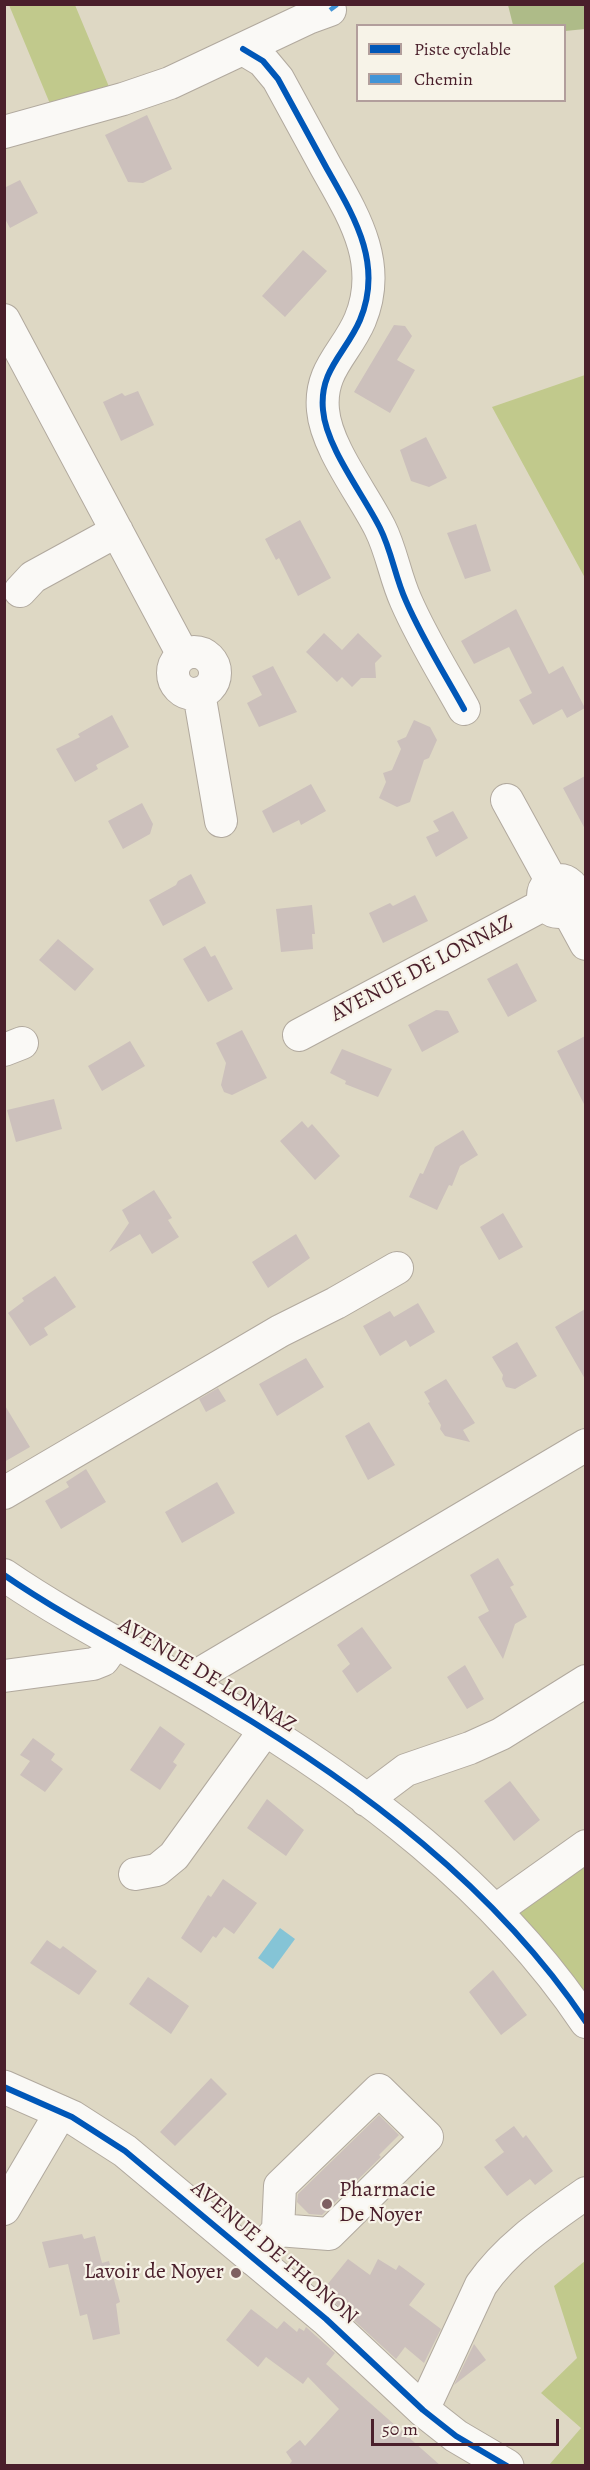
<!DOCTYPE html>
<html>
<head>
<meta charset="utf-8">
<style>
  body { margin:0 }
  #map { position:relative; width:590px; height:2470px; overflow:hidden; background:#ded8c4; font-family:Alegreya,serif }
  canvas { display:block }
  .frame { position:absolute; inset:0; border:6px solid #4a1f2b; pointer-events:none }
  .legend { position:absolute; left:356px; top:24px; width:210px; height:78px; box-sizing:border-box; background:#f7f3e8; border:2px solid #b29e9c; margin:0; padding:8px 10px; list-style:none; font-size:18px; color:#4a1f2b }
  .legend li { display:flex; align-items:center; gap:12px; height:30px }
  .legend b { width:30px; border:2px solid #b29e9c }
  .scale { position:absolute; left:371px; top:2419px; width:188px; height:27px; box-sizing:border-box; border:3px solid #4a1f2b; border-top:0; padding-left:8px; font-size:18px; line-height:21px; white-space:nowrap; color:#4a1f2b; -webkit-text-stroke:4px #f7f3e8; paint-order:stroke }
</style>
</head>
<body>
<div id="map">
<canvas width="590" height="2470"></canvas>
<div class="frame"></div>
<ul class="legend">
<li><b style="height:8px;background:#0057b8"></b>Piste cyclable</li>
<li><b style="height:8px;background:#4194d7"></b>Chemin</li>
</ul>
<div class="scale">50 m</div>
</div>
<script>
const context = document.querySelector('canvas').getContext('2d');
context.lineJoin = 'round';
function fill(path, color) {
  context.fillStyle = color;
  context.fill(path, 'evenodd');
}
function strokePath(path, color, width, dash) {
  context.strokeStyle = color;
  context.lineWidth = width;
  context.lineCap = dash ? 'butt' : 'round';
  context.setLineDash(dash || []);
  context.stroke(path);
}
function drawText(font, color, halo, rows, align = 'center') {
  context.font = font + ' Alegreya,serif';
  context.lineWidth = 4.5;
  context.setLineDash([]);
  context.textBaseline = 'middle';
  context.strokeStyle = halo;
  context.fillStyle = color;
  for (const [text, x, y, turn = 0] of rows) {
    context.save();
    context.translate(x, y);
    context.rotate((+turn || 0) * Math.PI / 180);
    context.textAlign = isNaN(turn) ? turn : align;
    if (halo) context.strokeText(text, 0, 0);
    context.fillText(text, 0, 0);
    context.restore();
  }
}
fill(new Path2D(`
  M 9,5 L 75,5 L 112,94 L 53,111 Z
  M 585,375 L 586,375 L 585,578 L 492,407 Z
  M 585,1859 L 585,2002 L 521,1918 L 521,1911 Z
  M 585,2261 L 585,2465 L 549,2465 L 581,2428 L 541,2393 L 577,2358 L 554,2286 Z`), '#c1c98c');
fill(new Path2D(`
  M 508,5 L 585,5 L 585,29 L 565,31 L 564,26 L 513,25 Z`), '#aebb88');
fill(new Path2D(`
  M 280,1928 L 295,1939 L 273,1969 L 258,1958 Z`), '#85c4d6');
fill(new Path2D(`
  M 147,115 L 172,169 L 143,183 L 128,182 L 105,135 Z
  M 20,180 L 38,213 L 10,228 L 4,217 L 4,188 Z
  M 303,250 L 327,271 L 285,317 L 262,296 Z
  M 394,325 L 405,326 L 412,336 L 397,360 L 415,370 L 390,413 L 354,392 Z
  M 138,391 L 154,425 L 121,441 L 103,402 L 122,393 L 125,396 Z
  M 426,437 L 447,478 L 429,487 L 411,481 L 400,450 Z
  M 300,520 L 331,578 L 298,596 L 279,558 L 276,560 L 265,539 Z
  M 476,524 L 491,571 L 465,579 L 447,533 Z
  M 516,609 L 549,674 L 563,666 L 585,708 L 567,718 L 562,709 L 533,725 L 519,700 L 532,693 L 509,647 L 474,664 L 461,641 Z
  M 324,633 L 342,650 L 358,633 L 382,656 L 375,663 L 376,678 L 361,678 L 352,687 L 342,677 L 337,682 L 306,652 Z
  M 273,666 L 297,712 L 259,727 L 247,703 L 262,695 L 252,676 Z
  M 112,715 L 129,747 L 96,765 L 98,769 L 75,782 L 56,749 L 80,737 L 78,734 Z
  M 414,720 L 430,727 L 437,740 L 429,758 L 424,760 L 410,802 L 397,807 L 379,798 L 386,782 L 383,773 L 392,770 L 401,749 L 397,741 L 406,737 Z
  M 585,776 L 585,829 L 563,788 Z
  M 311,784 L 326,811 L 301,825 L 299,820 L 273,833 L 262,811 Z
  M 142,803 L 153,824 L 150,834 L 123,849 L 108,821 Z
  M 453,811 L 468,838 L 436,857 L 426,837 L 439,831 L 433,821 Z
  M 191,874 L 206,903 L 163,926 L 149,900 L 176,885 L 178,881 Z
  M 415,895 L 428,921 L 383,943 L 369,913 L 390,903 L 393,906 Z
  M 312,905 L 315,934 L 312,934 L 313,949 L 281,952 L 276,909 Z
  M 58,939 L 94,969 L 75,991 L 39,960 Z
  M 205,946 L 211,957 L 215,955 L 233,989 L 208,1002 L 183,959 Z
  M 517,963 L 537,1001 L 508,1017 L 487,979 Z
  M 436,1010 L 448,1011 L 459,1032 L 422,1052 L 408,1025 Z
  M 242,1030 L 267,1078 L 232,1095 L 224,1092 L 221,1085 L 226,1063 L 216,1043 Z
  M 585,1036 L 585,1106 L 557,1051 Z
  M 130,1041 L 145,1066 L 102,1091 L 88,1066 Z
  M 342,1049 L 392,1069 L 378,1097 L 345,1084 L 346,1081 L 330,1073 Z
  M 54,1099 L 62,1129 L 16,1142 L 7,1110 Z
  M 302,1121 L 308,1128 L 312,1124 L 340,1156 L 315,1180 L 280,1141 Z
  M 463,1130 L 478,1155 L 460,1166 L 452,1186 L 449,1185 L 437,1210 L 409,1197 L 420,1173 L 423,1174 L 435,1147 Z
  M 154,1190 L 172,1218 L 168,1220 L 179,1237 L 152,1254 L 140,1234 L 109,1252 L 129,1223 L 122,1210 Z
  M 503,1213 L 523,1247 L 499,1260 L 480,1227 Z
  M 296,1234 L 310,1258 L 268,1288 L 252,1262 Z
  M 55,1276 L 76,1307 L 44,1328 L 48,1335 L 30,1346 L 8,1313 L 24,1301 L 22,1298 Z
  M 418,1303 L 435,1332 L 410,1347 L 406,1340 L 380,1356 L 363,1326 L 390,1311 L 394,1317 Z
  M 585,1309 L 585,1379 L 555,1327 Z
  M 517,1342 L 537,1376 L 515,1389 L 506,1387 L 502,1379 L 503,1375 L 492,1357 Z
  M 306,1358 L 324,1387 L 277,1416 L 259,1384 Z
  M 446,1379 L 475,1423 L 463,1430 L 470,1442 L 445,1436 L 440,1429 L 441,1425 L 428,1403 L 430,1402 L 424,1392 Z
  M 218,1388 L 226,1401 L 206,1412 L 199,1399 Z
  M 4,1404 L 30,1447 L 4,1462 Z
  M 369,1422 L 395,1465 L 368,1480 L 345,1436 Z
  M 86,1469 L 106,1502 L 61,1529 L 45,1501 L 69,1487 L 66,1482 Z
  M 217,1482 L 235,1513 L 182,1543 L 165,1512 Z
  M 498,1558 L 514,1585 L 510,1587 L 527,1617 L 515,1624 L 503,1659 L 478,1617 L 489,1611 L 470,1575 Z
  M 362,1627 L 392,1668 L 357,1693 L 342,1671 L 350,1664 L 337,1645 Z
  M 465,1665 L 484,1699 L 467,1709 L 447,1677 Z
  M 160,1726 L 185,1744 L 173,1762 L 177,1765 L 160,1790 L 130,1770 Z
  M 33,1738 L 55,1754 L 51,1760 L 63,1769 L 45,1792 L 20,1775 L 30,1761 L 20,1755 Z
  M 510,1781 L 540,1820 L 514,1841 L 484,1801 Z
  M 267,1799 L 304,1830 L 286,1856 L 247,1828 Z
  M 223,1879 L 257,1903 L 234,1934 L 224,1927 L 216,1938 L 213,1936 L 201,1953 L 181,1938 L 208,1895 L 211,1897 Z
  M 47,1940 L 60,1949 L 63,1946 L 97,1971 L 79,1995 L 30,1963 Z
  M 493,1970 L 527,2015 L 501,2035 L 469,1992 Z
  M 148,1977 L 189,2006 L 171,2034 L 129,2004 Z
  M 211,2078 L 227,2094 L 175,2146 L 160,2132 Z
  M 379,2115 L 399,2135 L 379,2155 L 381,2157 L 322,2215 L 309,2214 L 297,2202 L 298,2194 Z
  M 514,2126 L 523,2138 L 526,2135 L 553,2171 L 535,2185 L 530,2179 L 507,2196 L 484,2167 L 504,2152 L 495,2140 Z
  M 82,2234 L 84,2239 L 95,2236 L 102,2263 L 109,2261 L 120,2302 L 116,2304 L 120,2334 L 93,2340 L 87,2314 L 80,2316 L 68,2264 L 49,2268 L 42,2242 Z
  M 348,2259 L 370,2275 L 378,2259 L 396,2270 L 399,2265 L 425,2284 L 409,2305 L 441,2329 L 424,2363 L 405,2347 L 396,2359 L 322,2291 Z
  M 251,2309 L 277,2329 L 284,2321 L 297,2332 L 299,2328 L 304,2331 L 306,2327 L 335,2353 L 326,2364 L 441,2466 L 288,2466 L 292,2461 L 286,2452 L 300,2440 L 305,2446 L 339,2409 L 308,2377 L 303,2384 L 266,2357 L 258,2367 L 226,2340 Z
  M 474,2344 L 486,2360 L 454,2385 Z`), '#ccc0bc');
const minor = new Path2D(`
  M 243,49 L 263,61 L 278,79 C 294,108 310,138 326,167 C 353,215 384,263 360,320 C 346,353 319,370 323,410 C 326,447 363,494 380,528 C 392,552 395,577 406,601 C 422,638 444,673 464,709
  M 4,132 L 123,99 L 170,83 L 308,18 L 330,10
  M 4,320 L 183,655
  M 20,591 L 33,577 L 117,531
  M173 673a21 21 0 1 1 42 0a21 21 0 1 1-42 0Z
  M 199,693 L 221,821
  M 507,800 L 552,882
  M543 896a16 16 0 1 1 32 0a16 16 0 1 1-32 0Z
  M 568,911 L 586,944
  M 299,1035 L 545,904
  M 4,1050 L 22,1043
  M 4,1493 L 280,1331 L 336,1303 L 397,1268
  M 4,1575 C 74,1623 151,1660 223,1704 C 361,1786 496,1888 586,2022
  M 4,1676 L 93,1664 L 103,1660 L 115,1643
  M 186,1682 L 586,1445
  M 366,1800 L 406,1770 L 470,1748 L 501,1734 L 586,1681
  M 135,1874 L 157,1870 L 174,1856 L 265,1730
  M 496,1910 L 586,1846
  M 4,2209 L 61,2112
  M 253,2259 L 278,2230 L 280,2186 L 379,2090 L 427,2137 L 329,2234 L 278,2230
  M 423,2410 L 481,2285 C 508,2246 548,2220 586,2193`);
const major = new Path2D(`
  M 4,2087 L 72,2117 L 125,2151 L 326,2319 L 423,2410 L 456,2436 L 507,2466`);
strokePath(minor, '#b1a99e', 34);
strokePath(major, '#b1a99e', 35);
strokePath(minor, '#faf9f6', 32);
strokePath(major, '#faf9f6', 33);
strokePath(new Path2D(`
  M 330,10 L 338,4`), '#4194d7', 4.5, [9, 4.5]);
strokePath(new Path2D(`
  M 243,49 L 263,61 L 278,79 C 294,108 310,138 326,167 C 353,215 384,263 360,320 C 346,353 319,370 323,410 C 326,447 363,494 380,528 C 392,552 395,577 406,601 C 422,638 444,673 464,709
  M 4,1575 C 74,1623 151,1660 223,1704 C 361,1786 496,1888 586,2022
  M 4,2087 L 72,2117 L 125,2151 L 326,2319 L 423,2410 L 456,2436 L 507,2466`), '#0057b8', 6);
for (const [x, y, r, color] of [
  [327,2204,6,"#7e6061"],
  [236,2273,6,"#7e6061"]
]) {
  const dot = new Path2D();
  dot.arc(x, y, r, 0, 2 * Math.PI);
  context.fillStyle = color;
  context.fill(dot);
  strokePath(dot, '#f7f3e8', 2);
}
drawText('22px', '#4a1f2b', '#f7f3e8', [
  ["AVENUE DE LONNAZ",422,969,-28],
  ["AVENUE DE LONNAZ",207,1676,31],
  ["AVENUE DE THONON",274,2253,40]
]);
drawText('22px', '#4a1f2b', '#f7f3e8', [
  ["Pharmacie",339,2191],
  ["De Noyer",339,2216],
  ["Lavoir de Noyer",224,2273,"right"]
], 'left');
</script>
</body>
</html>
